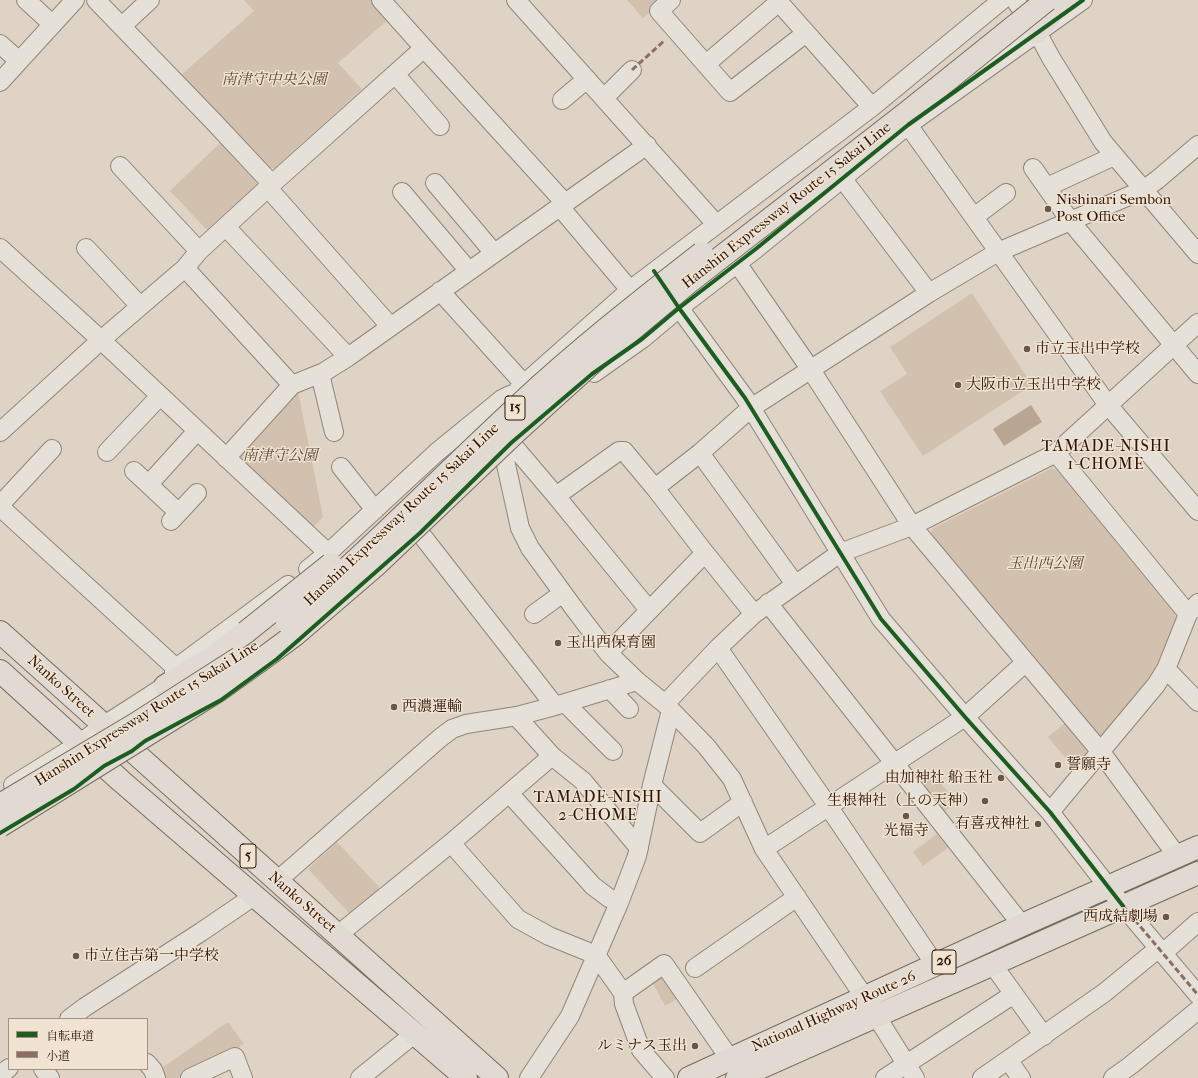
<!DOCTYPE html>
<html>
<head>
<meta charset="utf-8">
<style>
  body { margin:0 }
  #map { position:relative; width:1198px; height:1078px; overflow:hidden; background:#ded3c4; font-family:"IM FELL French Canon","Noto Serif JP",serif }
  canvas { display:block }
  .legend { position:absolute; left:8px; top:1018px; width:140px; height:52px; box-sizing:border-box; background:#f0e3d2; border:1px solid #a29081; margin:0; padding:5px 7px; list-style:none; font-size:12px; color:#2d1408 }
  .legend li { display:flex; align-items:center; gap:8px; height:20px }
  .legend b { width:20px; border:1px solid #a29081 }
</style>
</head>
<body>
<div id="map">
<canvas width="1198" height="1078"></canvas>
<ul class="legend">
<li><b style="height:5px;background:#1b5e20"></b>自転車道</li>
<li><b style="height:5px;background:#8d6e63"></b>小道</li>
</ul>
</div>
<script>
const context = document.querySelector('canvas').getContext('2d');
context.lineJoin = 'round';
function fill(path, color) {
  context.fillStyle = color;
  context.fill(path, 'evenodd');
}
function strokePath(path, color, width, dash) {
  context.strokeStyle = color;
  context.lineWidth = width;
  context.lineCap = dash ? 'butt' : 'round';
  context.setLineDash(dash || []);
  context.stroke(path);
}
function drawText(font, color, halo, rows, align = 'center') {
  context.font = font + ' "IM FELL French Canon","Noto Serif JP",serif';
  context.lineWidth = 3;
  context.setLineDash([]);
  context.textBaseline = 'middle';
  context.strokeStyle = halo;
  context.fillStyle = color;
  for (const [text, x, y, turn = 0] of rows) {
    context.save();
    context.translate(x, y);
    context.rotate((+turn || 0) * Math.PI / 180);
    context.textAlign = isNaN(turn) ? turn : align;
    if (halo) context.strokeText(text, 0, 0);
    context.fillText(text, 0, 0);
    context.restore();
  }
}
fill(new Path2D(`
  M 244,0 L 374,0 L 390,18 L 338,63 L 362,89 L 275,168 L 268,168 L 181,75 L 254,11 Z
  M 627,0 L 664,0 L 643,18 Z
  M 222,141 L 256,177 L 257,185 L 208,231 L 170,191 Z
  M 972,293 L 1032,385 L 923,456 L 880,391 L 907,374 L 890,347 Z
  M 298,391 L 323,517 L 312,528 L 240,460 L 241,452 Z
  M 1052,468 L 1059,471 L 1174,612 L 1177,621 L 1154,674 L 1105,735 L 1097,736 L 931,536 L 932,529 Z
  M 1065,723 L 1085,746 L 1087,753 L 1072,766 L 1048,737 Z
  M 932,772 L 956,802 L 944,812 L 920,782 Z
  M 937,834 L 948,848 L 923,866 L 913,852 Z
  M 337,842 L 380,888 L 351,915 L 308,869 Z
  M 661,971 L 680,997 L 665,1006 L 650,978 Z
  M 228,1022 L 244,1044 L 178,1078 L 161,1078 L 159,1070 Z`), '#d2c1ae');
fill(new Path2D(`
  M 1031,405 L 1042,422 L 1004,446 L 993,429 Z`), '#b8a692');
const minor = new Path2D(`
  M 26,0 L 52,24
  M 96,0 L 213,121 L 272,184
  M 381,0 L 424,48 L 565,203
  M 516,0 L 716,224
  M 671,0 L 659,11 L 730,92 L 806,33
  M 777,0 L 872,107
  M 1015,0 L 1037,32 L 1051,58 L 1103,142 L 1198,254
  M 122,26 L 150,0
  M 0,44 L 19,61
  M 706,64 L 779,2
  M 395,74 L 440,126
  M 0,82 L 75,0
  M 604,98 L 632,70
  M 562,100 L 587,79
  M 908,125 L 1108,405 L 1198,511
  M 120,166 L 199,251
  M 1033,168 L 1071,222 L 1198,374
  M 842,178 L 929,293
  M 435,183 L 494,253
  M 1047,187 L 1114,156
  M 268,188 L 390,326
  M 402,192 L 469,271
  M 560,207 L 630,290
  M 974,217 L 1006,193
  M 226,227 L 348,357
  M 0,248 L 101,340 L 328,553
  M 86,248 L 140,306
  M 737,263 L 811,370 L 912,526 L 1101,752 L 1177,856
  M 185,268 L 292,385
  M 440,291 L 524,384
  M 672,298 L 745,398 L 881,619 L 965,717 L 1050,812 L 1123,906 L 1198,995
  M 594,373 L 642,339 L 679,308 L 757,248 L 908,125 L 1083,0
  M 320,374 L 334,432
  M 501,414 L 516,392 L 524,384 L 630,290 L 872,107 L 1002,0
  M 0,432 L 101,340 L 185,268 L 199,251 L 272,184 L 424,48
  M 511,443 L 556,496 L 649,610
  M 503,451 L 520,528 L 530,548 L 576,611 L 608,653 L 637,681 L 665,704 L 706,746 L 732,779 L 764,849 L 865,998 L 915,1078
  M 107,452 L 160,396
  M 700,453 L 795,584
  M 1056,453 L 1188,614
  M 226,458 L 292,385 L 324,372 L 348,357 L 647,145
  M 341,467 L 375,510
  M 134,471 L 178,512
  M 149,484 L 197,431
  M 655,488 L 700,453 L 751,408 L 929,293 L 998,252 L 1143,190 L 1157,180 L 1198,145
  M 556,496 L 619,451 L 624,451 L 655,488 L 705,553
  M 0,505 L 52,449
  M 0,507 L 176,668
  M 171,521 L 197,493
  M 420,533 L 555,706
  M 308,569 L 328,553 L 437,452 L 502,399 L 510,395
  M 768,603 L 1022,925
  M 534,614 L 563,593
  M 718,648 L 828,806 L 936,966
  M 608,653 L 705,553 L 754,614 L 840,553 L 912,526 L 1056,453 L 1198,323
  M 1166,669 L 1198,702
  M 174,672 L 176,668 L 288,585
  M 610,689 L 629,709
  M 565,703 L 613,751
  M 665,704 L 718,648 L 754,614
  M 516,716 L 552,756 L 583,781 L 639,848
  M 13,785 L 79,744 L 103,726 L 165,686 L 177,683
  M 652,785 L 700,833 L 743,802
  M 509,793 L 593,886 L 609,898 L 619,903
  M 1050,812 L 1156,685 L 1166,669 L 1188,614 L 1198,603
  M 451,843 L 518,919 L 549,936 L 596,955 L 623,993 L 624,1004 L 641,1050 L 665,1078
  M 764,849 L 965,717 L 1026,662
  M 277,881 L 440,738 L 452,729 L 466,724 L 517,716 L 555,706 L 637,681
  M 339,934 L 451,843 L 552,756
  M 1163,953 L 1198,922
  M 993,965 L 1044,1036
  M 695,968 L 797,897
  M 623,993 L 664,964 L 730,1059
  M 69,1019 L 85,1007 L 201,932 L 254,896
  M 1008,1060 L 1021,1078
  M 147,1063 L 153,1070 L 156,1078
  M 43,1069 L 50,1078
  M 0,1075 L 9,1068
  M 190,1078 L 235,1057 L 243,1078
  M 360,1078 L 414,1034
  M 529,1078 L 570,1016 L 619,903 L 637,856 L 652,785 L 671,710
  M 885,1078 L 1014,994
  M 982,1078 L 1104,993 L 1159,948
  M 1113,1078 L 1131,1065 L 1198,1010`);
const major = new Path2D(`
  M 0,632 C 165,782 332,929 497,1078
  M 0,671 L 121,781 L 466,1078`);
const highway = new Path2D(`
  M 1037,32 L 1056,9 L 1067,0
  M 165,686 L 212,657 L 246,632
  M 689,1078 L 1022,925 L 1198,847
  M 737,1078 L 1198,873`);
strokePath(minor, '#8f867c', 20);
strokePath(major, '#766c63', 24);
strokePath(highway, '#766c63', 24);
strokePath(minor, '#e5e0d8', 18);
strokePath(major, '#e1dad2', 22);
strokePath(highway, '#e1dad2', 22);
const highwayBridge = new Path2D(`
  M 287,622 C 368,553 441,477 519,405 C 577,351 639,302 702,253
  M 246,632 L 331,564
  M 0,805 L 134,725 L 239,658
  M 0,826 L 219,690 L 265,657 L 296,634 L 374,567 L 518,430 L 593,362 L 689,282 L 909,111 L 1047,0`);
strokePath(highwayBridge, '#766c63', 24, []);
strokePath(highwayBridge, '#e1dad2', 22);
strokePath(new Path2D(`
  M 632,70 L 665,40
  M 1123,906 L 1198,995`), '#8d6e63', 3, [6, 3]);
strokePath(new Path2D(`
  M 654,271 L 679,308 L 745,398 L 881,619 L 965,717 L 1050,812 L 1123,906
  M 0,833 L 74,789 L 104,766 L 132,751 L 145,741 L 221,700 L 277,659 L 420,533 L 511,443 L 592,374 L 642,339 L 679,308 L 757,248 L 908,125 L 1083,0`), '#1b5e20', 4);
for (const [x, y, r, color] of [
  [1048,209,4,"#6b574a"],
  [1027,349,4,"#6b574a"],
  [958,385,4,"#6b574a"],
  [558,643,4,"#6b574a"],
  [394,707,4,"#6b574a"],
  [1058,765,4,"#6b574a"],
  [1001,778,4,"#6b574a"],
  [985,801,4,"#6b574a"],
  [906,816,4,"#6b574a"],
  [1038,824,4,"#6b574a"],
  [1166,917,4,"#6b574a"],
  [76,956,4,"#6b574a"],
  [695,1046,4,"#6b574a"]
]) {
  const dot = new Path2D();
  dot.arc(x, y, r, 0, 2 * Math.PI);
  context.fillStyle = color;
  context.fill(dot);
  strokePath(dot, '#f0e3d2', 1.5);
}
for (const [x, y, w] of [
  [515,408,20],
  [248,856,16],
  [944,962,24]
]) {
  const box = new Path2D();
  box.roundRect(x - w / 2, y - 12, w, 24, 3);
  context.fillStyle = '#f0e3d2';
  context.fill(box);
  strokePath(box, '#2d1408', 1);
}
drawText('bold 14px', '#2d1408', null, [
  ["15",515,408],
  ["5",248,856],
  ["26",944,962]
]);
drawText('italic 15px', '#5c4434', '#f0e3d2', [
  ["南津守中央公園",274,80],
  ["南津守公園",280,456],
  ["玉出西公園",1045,564]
]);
drawText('15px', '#2d1408', '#f0e3d2', [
  ["Nishinari Sembon",1056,200],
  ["Post Office",1056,217],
  ["市立玉出中学校",1035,349],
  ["大阪市立玉出中学校",966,385],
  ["玉出西保育園",566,643],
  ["西濃運輸",402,707],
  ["誓願寺",1066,765],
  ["由加神社 船玉社",993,778,"right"],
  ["生根神社（上の天神）",977,801,"right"],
  ["有喜戎神社",1030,824,"right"],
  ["光福寺",906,831,"center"],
  ["西成結劇場",1158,917,"right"],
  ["市立住吉第一中学校",84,956],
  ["ルミナス玉出",687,1046,"right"]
], 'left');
drawText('15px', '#2d1408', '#f0e3d2', [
  ["Hanshin Expressway Route 15 Sakai Line",787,206,-38],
  ["Hanshin Expressway Route 15 Sakai Line",402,515,-43],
  ["Nanko Street",61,687,42],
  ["Hanshin Expressway Route 15 Sakai Line",147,714,-32],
  ["Nanko Street",302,903,41],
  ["National Highway Route 26",834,1012,-24]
]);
context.letterSpacing = '1px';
drawText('16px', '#2d1408', '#f0e3d2', [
  ["TAMADE-NISHI",1106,447],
  ["1-CHOME",1106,465],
  ["TAMADE-NISHI",598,798],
  ["2-CHOME",598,816]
]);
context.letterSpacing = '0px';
</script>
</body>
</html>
